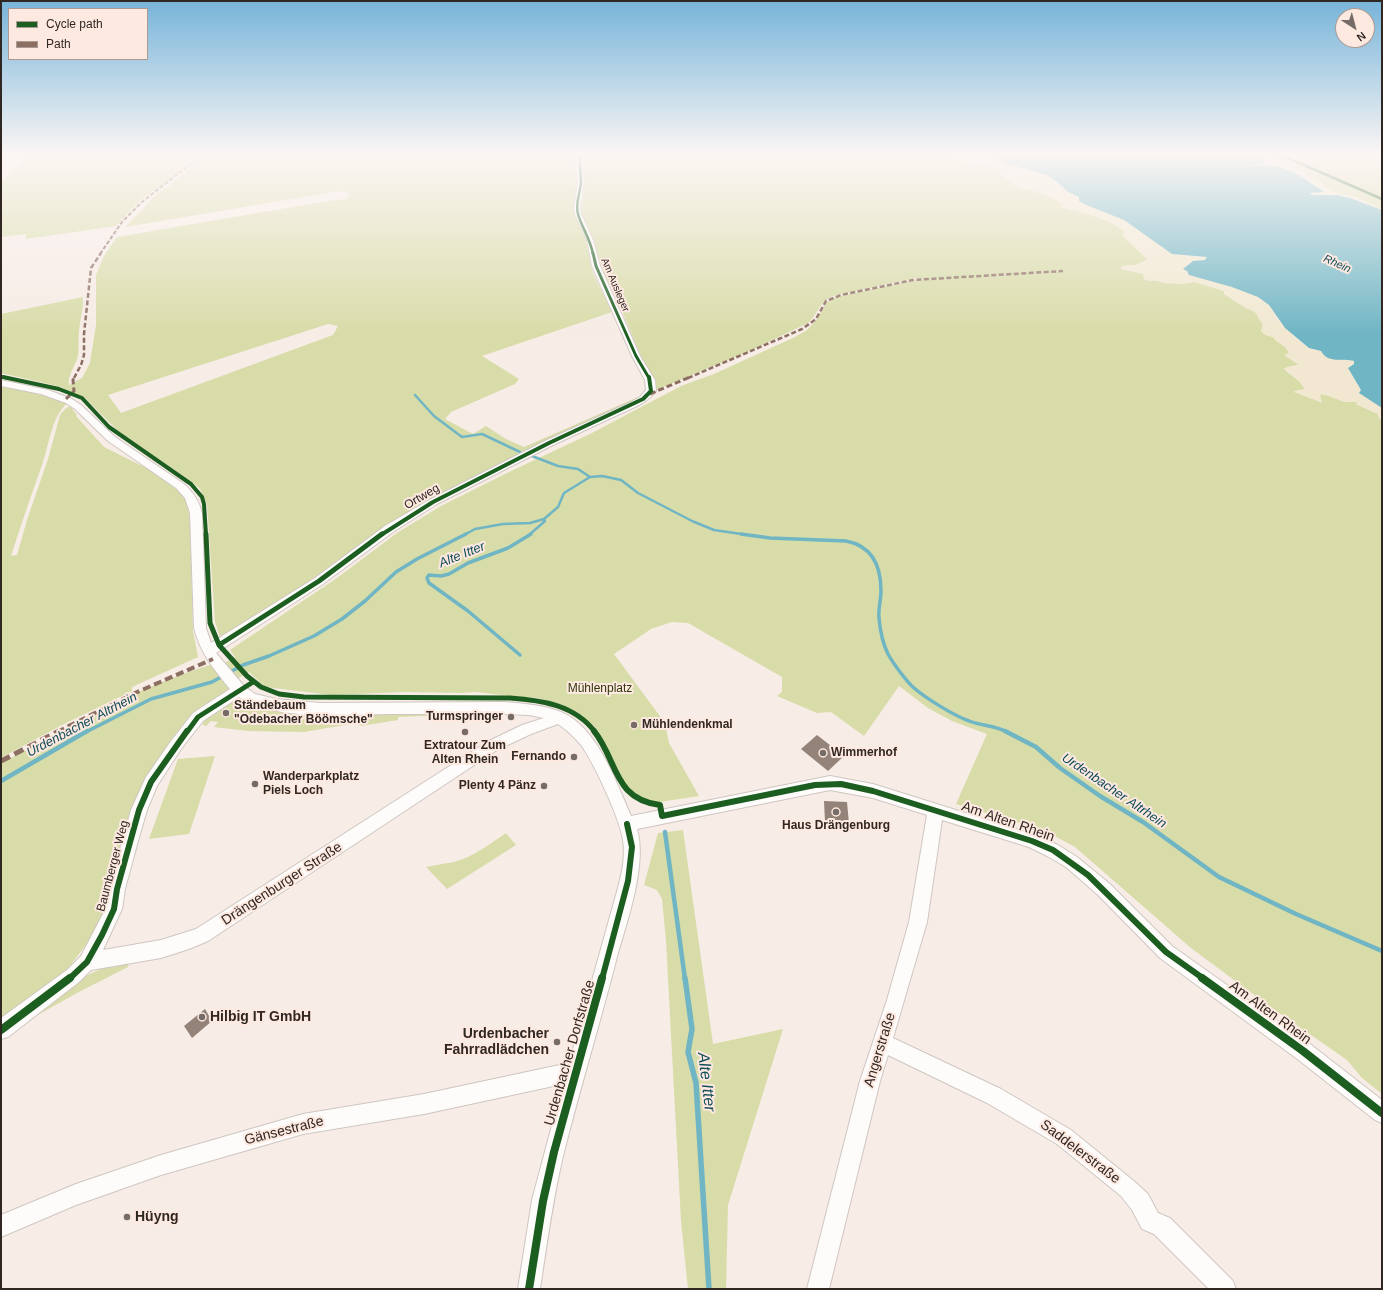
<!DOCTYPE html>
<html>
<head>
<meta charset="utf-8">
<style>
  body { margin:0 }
  #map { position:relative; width:1383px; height:1290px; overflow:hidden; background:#f7ece6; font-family:Arial,sans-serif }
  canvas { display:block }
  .frame { position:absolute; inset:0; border:2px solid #302723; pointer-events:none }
  .legend { position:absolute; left:8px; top:8px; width:140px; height:52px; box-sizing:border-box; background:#fde9e0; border:1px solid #ab9b94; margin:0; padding:5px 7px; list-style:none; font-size:12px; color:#302723 }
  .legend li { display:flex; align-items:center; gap:8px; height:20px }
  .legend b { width:20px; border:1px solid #ab9b94 }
  .north { position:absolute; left:1335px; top:8px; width:40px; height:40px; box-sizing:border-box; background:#fde9e0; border:1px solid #ab9b94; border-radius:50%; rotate:144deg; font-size:11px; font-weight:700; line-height:16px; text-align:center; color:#302723 }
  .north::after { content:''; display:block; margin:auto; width:14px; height:18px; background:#766c67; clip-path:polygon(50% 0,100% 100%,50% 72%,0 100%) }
</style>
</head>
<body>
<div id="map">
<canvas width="1383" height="1290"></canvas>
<div class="frame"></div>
<ul class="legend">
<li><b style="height:5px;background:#1b5e20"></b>Cycle path</li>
<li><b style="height:5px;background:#8d6e63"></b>Path</li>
</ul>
<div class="north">N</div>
</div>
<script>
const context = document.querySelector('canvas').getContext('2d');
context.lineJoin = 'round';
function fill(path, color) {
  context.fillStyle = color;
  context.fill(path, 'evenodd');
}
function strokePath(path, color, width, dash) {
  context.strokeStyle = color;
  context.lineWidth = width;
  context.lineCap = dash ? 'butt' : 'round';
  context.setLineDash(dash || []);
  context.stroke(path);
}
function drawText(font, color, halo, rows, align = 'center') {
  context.font = font + ' Arial,sans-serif';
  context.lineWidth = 4;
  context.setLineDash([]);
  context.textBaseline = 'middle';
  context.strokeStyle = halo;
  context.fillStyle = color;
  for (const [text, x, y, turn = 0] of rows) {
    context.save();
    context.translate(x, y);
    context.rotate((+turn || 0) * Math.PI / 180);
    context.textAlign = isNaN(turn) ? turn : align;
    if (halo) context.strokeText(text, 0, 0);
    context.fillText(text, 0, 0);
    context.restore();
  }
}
fill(new Path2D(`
  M 25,155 L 199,155 L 162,186 L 143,198 L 116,226 L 26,239 L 26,234 L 1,237 L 1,182 L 22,161 Z
  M 204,155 L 577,155 L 576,165 L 578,182 L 574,208 L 575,214 L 586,240 L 593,273 L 612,312 L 482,356 L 519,379 L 515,384 L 451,412 L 445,419 L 473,434 L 486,426 L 506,439 L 524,447 L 645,394 L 636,400 L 431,499 L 408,512 L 339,562 L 221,640 L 215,622 L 207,504 L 200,489 L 192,482 L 117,430 L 85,398 L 61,387 L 1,373 L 1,314 L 83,297 C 84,308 80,319 79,331 C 78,339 79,347 78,356 C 76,365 67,376 69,385 L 82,378 L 90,363 L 96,325 L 96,275 L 104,256 L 117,237 L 334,200 L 347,199 L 349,193 L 340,191 L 125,227 L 159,192 L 169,186 ZM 328,324 L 338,326 L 333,335 L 121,413 L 108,395 Z
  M 583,155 L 956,155 L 953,155 L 958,160 L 984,163 L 997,170 L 1005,178 L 1025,190 L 1032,190 L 1055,199 L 1064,205 L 1060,207 C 1082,212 1106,217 1124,231 L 1125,233 L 1122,235 L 1148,260 L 1136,265 L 1122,266 L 1121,269 L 1143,274 L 1150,281 C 1156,279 1160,282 1165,283 C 1175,284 1184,282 1194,282 C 1204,282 1215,287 1224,291 L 1224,294 L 1246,308 L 1255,312 L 1263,325 L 1261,331 C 1265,336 1267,335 1273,337 C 1278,345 1284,342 1289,353 L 1285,355 L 1299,365 L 1287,367 L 1284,369 L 1300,382 L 1305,389 L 1294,392 L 1316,400 L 1319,394 L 1355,401 L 1358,402 L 1356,404 L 1378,414 L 1379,418 L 1382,420 L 1382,1094 L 1362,1078 L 1347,1060 L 1269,1006 L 1191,948 L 1075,847 L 1043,830 L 956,804 L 987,734 L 952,721 L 928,708 L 899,686 L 864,736 L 831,712 L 817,713 L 777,696 L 782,692 L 782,677 L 688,623 L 672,622 L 651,629 L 614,654 L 665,723 L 669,743 L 699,796 L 659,802 L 648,801 L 634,794 L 623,783 L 594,726 L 580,714 L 571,709 L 538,698 L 510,696 L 476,692 L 462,693 L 405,692 L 331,695 L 265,687 L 249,672 L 228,684 L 230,688 L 183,724 L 163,754 L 109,910 L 89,941 L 62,976 L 1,1027 L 1,764 C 67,726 138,687 210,665 L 214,669 L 235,657 L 230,650 L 337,578 L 397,533 L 441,506 L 507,473 L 592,433 L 681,386 L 714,374 L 795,337 L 807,330 L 817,319 L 827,302 L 836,297 L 909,281 L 924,280 L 916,278 L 833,296 C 819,302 818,314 808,323 L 747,352 L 656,390 L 654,380 L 641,356 L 622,311 L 599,265 L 593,240 L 581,213 L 584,187 Z
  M 1261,155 L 1382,155 L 1382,209 L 1358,198 L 1334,192 L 1304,173 Z
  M 1,385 L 49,397 L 67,403 C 51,419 50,441 43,462 C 32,493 21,524 11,556 L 17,555 L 27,520 L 48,459 L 60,415 L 65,409 L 70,406 L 77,415 L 76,416 L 104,447 L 148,469 L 176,489 L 187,501 L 190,522 L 193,631 L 198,657 L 132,687 L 132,691 L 60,726 L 1,758 Z
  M 238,700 L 272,710 L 447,713 L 447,715 L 398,717 L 398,720 L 361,726 L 356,723 L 304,732 L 248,731 L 214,727 L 218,722 L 211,721 L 206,726 L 203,725 C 204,712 226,703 238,700 Z
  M 215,756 L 189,834 L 149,839 L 178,759 Z
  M 683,830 L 713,1044 L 783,1029 L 728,1205 L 726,1289 L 688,1289 L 681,1221 L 666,941 L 662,899 L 657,890 L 644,885 L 658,833 Z
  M 506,833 L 516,845 L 447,889 L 426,867 C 435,865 444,864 454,862 C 473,857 490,844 506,833 Z
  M 129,962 L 128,967 L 77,993 L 27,1021 C 50,1002 73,980 101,969 C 110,966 120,965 129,962 Z`), '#d8dca8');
fill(new Path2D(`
  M 956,155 L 988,155 L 1008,164 L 1047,175 L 1057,182 L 1068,192 L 1080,197 L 1079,201 L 1084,204 L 1124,220 L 1172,254 L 1207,257 L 1205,260 L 1197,260 L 1187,271 L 1189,275 C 1208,280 1251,290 1265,301 C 1271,306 1274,314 1279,321 C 1287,331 1298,340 1309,348 L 1354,361 L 1354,364 L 1349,366 L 1350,372 L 1361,390 L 1359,392 L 1382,408 L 1382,420 L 1379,418 L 1378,414 L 1358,405 L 1356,404 L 1358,402 L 1344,402 L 1326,395 L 1320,394 L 1322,403 L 1293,391 L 1305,389 L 1300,382 L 1284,369 L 1287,367 L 1296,367 L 1299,365 L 1284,355 L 1289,353 C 1285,343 1278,345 1273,337 C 1267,335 1265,336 1261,331 L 1263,325 L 1255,312 L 1246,308 L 1224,294 L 1224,291 L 1194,282 L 1182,284 L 1165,283 L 1160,280 L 1148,281 L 1144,279 L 1143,274 L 1121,268 L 1122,266 L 1136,265 L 1148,259 L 1122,235 L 1125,233 L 1124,231 C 1106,217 1082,212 1060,207 L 1064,205 L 1055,199 L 1032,190 L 1025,190 L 1017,187 L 997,170 L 984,163 L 955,159 L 956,158 L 952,156 Z
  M 1254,155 L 1261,155 L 1304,173 L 1334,192 L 1358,198 L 1382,210 C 1368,205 1352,196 1337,195 C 1327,194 1317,197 1308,193 L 1324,192 L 1299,175 L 1278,166 L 1243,166 L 1241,165 L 1265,164 L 1263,159 Z`), '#f2e8d1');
fill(new Path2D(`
  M 988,155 L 1254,155 L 1263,159 L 1265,164 L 1241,165 L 1278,166 L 1299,175 L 1324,192 L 1309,193 L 1312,195 L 1337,195 L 1350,198 L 1382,210 L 1382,408 L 1359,393 L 1361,390 L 1348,368 L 1354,364 L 1354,361 C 1343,358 1328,364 1321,351 L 1309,348 L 1285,328 L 1269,305 L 1258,297 L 1232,287 L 1189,275 L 1187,271 L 1183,269 L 1193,261 L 1205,260 L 1207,257 L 1172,254 L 1124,220 L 1084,204 L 1079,201 L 1079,197 L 1068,192 L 1057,182 L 1047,175 L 1008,164 Z`), '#6fb5c4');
strokePath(new Path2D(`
  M 415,395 L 434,416 L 462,437 L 482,434 L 520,452
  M 532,456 L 558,466 L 578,469 L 590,477
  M 464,535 L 475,529 L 503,524 L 530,523 L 544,519 L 558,507 L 564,493 L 590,477 L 602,476 L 621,480 L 638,493 L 692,521 L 714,530 L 748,535
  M 529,535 L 545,521 L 544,519`), '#6fb5c4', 2.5);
strokePath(new Path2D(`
  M 741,534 L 770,538 L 846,541 C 872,546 881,565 881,591 C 881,600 878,609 879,618 C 880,629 883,644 888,654 C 893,663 906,681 914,688 C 927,699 953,715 969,721 C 981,726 995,725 1007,732
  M 520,655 L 468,611 L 429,583 L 427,578 L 429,575 L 441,576 L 449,574 L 468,563 L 508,548 L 531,534
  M 86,732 L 151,699 L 212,682 L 243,665 L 269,656 L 314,636 L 342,619 L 365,601 L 396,572 L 417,559 L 466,534`), '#6fb5c4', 3.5);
strokePath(new Path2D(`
  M 1005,731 L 1036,747 L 1060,768 L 1100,796 L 1143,822 L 1219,877 L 1296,914 L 1382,951
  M 1,781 L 87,731
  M 665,832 L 685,979`), '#6fb5c4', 4.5);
strokePath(new Path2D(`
  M 685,978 L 692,1029 L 688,1052 L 696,1083 L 709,1289`), '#6fb5c4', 5.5);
fill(new Path2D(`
  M 817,735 L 844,756 L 828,771 L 801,749 Z
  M 824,801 L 847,802 L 849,824 L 825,822 Z
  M 205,1009 L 212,1021 L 192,1038 L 184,1026 Z`), '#948379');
const minor = new Path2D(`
  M 577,155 L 583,155 L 582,165 L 584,182 L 580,208 L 581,214 L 593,240 L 600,266 L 640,356 L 655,380 L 656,391 C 650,398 645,402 637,406 L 553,445 L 437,504 L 393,532 L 323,584 L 216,653 L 244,686 L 255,694 L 276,699 L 320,703 L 504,702 C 526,704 550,705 569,716 C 600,735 617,784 631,816 L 830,776 L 873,784 L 1032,834 L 1058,845 L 1077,857 L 1110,884 L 1172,946 L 1310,1044 L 1382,1100 L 1382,1123 L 1375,1120 L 1296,1058 L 1160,958 L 1098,895 L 1066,867 L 1047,856 L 1029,847 L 942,820 L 927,922 L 893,1038 L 1001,1089 L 1071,1130 L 1135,1182 L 1148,1194 L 1158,1213 L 1170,1218 L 1233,1281 L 1236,1289 L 1209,1289 L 1154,1234 L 1142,1229 L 1132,1210 L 1121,1196 L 1057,1144 L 987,1103 L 888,1055 L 880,1081 L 829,1289 L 807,1289 L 860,1081 L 887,1000 L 909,922 L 927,815 L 873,798 L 830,790 L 637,829 C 647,864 628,919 618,953 C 601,1020 581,1085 564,1152 C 553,1197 547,1243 540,1289 L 518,1289 L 532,1200 L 563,1084 L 424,1114 L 303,1134 L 161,1175 L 76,1205 L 1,1237 L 1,1215 L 76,1184 L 161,1155 L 303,1114 L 424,1094 L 569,1063 L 616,895 C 621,877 626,858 623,840 C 620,819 594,763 581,745 C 574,737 567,730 558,724 L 531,734 L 497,750 L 208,941 L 189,949 L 161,958 L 91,970 L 79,982 L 8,1037 L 1,1039 L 1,1018 L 67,970 L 81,956 L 106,908 L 109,889 L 131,810 L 146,777 L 171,741 L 193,713 L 230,689 C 213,668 201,654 194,628 L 190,513 L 185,498 L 176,488 L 108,441 L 75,409 L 66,403 L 41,394 L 1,386 L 1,380 L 48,390 L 72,399 L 81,405 L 115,437 L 184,484 C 193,492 199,501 202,513 L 206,628 L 211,643 L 315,578 L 385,526 L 429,500 L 545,441 L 631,402 L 640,397 L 646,390 L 645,380 L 632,356 L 592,266 L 587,240 L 575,214 L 574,208 L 578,182 L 576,165 ZM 239,697 C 274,721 347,715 388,714 C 427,714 465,714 504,714 L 529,715 L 544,718 L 522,725 L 487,742 L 196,929 L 161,940 L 103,950 L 122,909 L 125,889 L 138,841 L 147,810 L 157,786 L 181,749 L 203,721 Z`);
strokePath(minor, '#cfc6c1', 2);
fill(minor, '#fefcfb');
strokePath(new Path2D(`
  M 100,254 L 122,222 L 142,202 L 202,155`), '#8d6e63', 2, [4, 2]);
strokePath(new Path2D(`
  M 74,378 L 81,365 L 84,355 L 84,334 L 91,268 L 101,253
  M 688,378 L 802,329 L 816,319 L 826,301 L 841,295 L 913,280 L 1063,271`), '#8d6e63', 2.5, [5, 2.5]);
strokePath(new Path2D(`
  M 650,394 L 690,377
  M 66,399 L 74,391 L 73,380 L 74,377`), '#8d6e63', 3, [6, 3]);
strokePath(new Path2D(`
  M 57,732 L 135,693 L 213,659`), '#8d6e63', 4, [8, 4]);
strokePath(new Path2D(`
  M 1,761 L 59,731`), '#8d6e63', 5, [10, 5]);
strokePath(new Path2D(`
  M 580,155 C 579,165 581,173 581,183 C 580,193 575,204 578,214 C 582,228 590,238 593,254
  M 1281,155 L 1382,199`), '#1b5e20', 2.5);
strokePath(new Path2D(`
  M 593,253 L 596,266 L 636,356 L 649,378
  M 1,377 L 8,378`), '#1b5e20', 3);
strokePath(new Path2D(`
  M 3,377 L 59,389 L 82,398 L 109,427 L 191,484 L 202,497 L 204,504 L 206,535
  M 381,535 L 433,502 L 549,443 L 643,399 L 651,391 L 649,377`), '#1b5e20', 4);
strokePath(new Path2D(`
  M 206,534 L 210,623 L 219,645 L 247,676 L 261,687 L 279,694 L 304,697 L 510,698 C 541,700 575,705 595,732
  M 219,645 L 319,581 L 382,534
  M 187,732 L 198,717 L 253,682`), '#1b5e20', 5);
strokePath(new Path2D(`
  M 594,731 C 618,761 613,799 660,805 L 662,816 L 815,785 L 841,784 L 873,791 L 1032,841 L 1053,850 L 1088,875 L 1166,952 L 1204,979
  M 69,979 L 87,962 L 102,935 L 114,909 L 117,889 L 139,810 L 151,782 L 187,731
  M 602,979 L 628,881 L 632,847 L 627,824`), '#1b5e20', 6);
strokePath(new Path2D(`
  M 1202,978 L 1303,1051 L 1382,1113
  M 1,1030 L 70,978
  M 529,1289 L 543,1201 L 554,1152 L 602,978`), '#1b5e20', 8);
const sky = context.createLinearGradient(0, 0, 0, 335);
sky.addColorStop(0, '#77b4da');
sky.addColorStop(0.46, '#fbf6f4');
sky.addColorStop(1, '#fbf6f400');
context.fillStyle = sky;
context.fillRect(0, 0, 1383, 335);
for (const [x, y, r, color] of [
  [226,713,4,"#766c67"],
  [511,717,4,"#766c67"],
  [634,725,4,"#766c67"],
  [465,732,4,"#766c67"],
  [823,753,4,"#766c67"],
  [574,757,4,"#766c67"],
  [255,784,4,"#766c67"],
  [544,786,4,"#766c67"],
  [836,812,4,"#766c67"],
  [202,1017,4,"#766c67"],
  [557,1042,4,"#766c67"],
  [127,1217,4,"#766c67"]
]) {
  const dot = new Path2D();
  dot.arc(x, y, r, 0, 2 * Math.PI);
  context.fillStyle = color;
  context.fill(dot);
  strokePath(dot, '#fde9e0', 1.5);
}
drawText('10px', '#302723', '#fde9e0', [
  ["Am Ausleger",615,285,67]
]);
drawText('italic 11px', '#134d5b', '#fde9e0', [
  ["Rhein",1337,264,24]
]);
drawText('12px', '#302723', '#fde9e0', [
  ["Ortweg",422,497,-30],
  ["Baumberger Weg",113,866,-75]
]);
drawText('12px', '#30360c', '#fde9e0', [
  ["Mühlenplatz",600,689]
]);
drawText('bold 12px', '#302723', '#fde9e0', [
  ["Ständebaum",234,706],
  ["\"Odebacher Böömsche\"",234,720],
  ["Turmspringer",503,717,"right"],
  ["Mühlendenkmal",642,725],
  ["Extratour Zum",465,746,"center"],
  ["Alten Rhein",465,760,"center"],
  ["Wimmerhof",831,753],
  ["Fernando",566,757,"right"],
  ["Wanderparkplatz",263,777],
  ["Piels Loch",263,791],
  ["Plenty 4 Pänz",536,786,"right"],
  ["Haus Drängenburg",836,826,"center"]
], 'left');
drawText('italic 13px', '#134d5b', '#fde9e0', [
  ["Alte Itter",462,555,-22],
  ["Urdenbacher Altrhein",82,725,-28],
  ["Urdenbacher Altrhein",1114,791,34]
]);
drawText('14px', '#302723', '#fde9e0', [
  ["Am Alten Rhein",1008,822,19],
  ["Drängenburger Straße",282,884,-33],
  ["Am Alten Rhein",1270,1013,36],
  ["Angerstraße",880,1050,-73],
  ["Urdenbacher Dorfstraße",570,1053,-74],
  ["Gänsestraße",284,1131,-14],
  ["Saddelerstraße",1080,1152,37]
]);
drawText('bold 14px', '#302723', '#fde9e0', [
  ["Hilbig IT GmbH",210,1017],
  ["Urdenbacher",549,1034,"right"],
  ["Fahrradlädchen",549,1050,"right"],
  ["Hüyng",135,1217]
], 'left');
drawText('italic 16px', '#134d5b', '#fde9e0', [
  ["Alte Itter",706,1082,83]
]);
</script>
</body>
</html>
